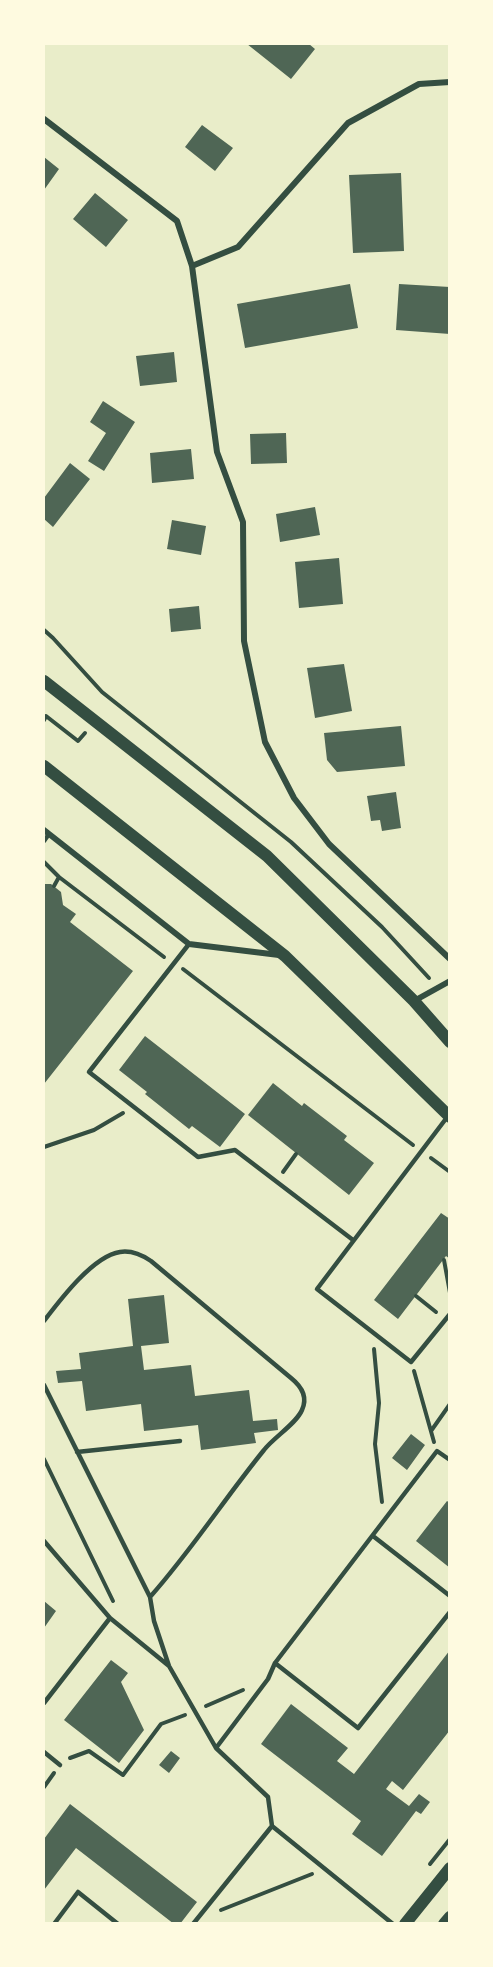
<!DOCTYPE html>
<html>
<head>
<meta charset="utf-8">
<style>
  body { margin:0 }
  #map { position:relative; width:493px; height:1967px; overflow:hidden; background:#e9edc9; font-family:Arial,sans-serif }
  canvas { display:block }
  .frame { position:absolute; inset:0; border:45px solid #fefae0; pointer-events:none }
</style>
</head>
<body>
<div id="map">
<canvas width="493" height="1967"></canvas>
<div class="frame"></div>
</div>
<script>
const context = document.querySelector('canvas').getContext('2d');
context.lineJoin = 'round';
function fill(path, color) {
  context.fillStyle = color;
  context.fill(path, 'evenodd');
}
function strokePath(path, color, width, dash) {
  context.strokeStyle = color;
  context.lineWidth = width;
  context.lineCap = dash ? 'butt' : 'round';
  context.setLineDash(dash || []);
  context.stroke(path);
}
fill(new Path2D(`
  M 247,44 L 309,44 L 315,49 L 291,79 Z
  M 202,125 L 233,148 L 215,171 L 185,147 Z
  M 44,157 L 59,169 L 44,190 Z
  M 401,173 L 404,251 L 353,253 L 349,175 Z
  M 95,193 L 128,220 L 106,247 L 73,219 Z
  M 350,284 L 358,328 L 245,348 L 237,304 Z
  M 399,284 L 450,287 L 450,334 L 396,330 Z
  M 174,352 L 177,382 L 140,386 L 136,356 Z
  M 103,401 L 135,422 L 104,471 L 88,461 L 106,433 L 90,422 Z
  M 286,433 L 287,463 L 251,464 L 250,434 Z
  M 191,449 L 194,479 L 152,483 L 150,453 Z
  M 70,463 L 90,479 L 53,527 L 44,519 L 44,498 Z
  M 315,507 L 320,535 L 280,542 L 276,514 Z
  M 172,520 L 206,526 L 201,555 L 167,549 Z
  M 339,558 L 343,604 L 299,608 L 295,562 Z
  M 199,606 L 201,629 L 171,632 L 169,609 Z
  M 344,664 L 352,711 L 315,718 L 307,668 Z
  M 401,726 L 405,766 L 337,772 L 327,760 L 324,733 Z
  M 396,792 L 401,828 L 382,831 L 380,820 L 371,821 L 367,796 Z
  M 44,884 L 51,884 L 61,892 L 63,905 L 76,914 L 70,922 L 133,971 L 44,1084 Z
  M 145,1036 L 245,1114 L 220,1147 L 192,1126 L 189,1129 L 145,1094 L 147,1092 L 119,1070 Z
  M 273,1083 L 302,1106 L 304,1103 L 347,1136 L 344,1140 L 374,1163 L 349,1195 L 248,1115 Z
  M 441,1213 L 450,1219 L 450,1259 L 446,1256 L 398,1319 L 374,1300 Z
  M 164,1295 L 169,1343 L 141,1346 L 144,1370 L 191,1365 L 195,1396 L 249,1390 L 253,1421 L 277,1419 L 278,1430 L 254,1433 L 256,1443 L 201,1450 L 198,1425 L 144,1431 L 141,1404 L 86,1411 L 82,1381 L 58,1383 L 56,1371 L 81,1369 L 79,1353 L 133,1346 L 128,1299 Z
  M 411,1434 L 425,1445 L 407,1470 L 392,1458 Z
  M 447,1501 L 450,1503 L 450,1568 L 416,1541 Z
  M 44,1601 L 56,1611 L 44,1628 Z
  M 450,1650 L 450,1730 L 403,1790 L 392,1781 L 386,1789 L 409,1806 L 419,1794 L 430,1802 L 421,1814 L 416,1811 L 382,1856 L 352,1834 L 361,1821 L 261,1744 L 291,1704 L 348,1748 L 337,1761 L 354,1774 Z
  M 111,1660 L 128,1673 L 121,1682 L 144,1730 L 119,1763 L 64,1720 Z
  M 171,1751 L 180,1758 L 169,1773 L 159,1765 Z
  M 70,1804 L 197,1902 L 180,1924 L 174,1924 L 76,1848 L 44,1890 L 44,1839 Z`), '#4f6655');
strokePath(new Path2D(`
  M 44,630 L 53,638 L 102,692 L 291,842 L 382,927 L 429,978
  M 44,720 L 46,716 L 78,741 L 85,733
  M 44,862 L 59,877 L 164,957
  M 54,886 L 59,877
  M 183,969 L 413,1145
  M 44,1147 L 94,1130 L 123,1113
  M 431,1158 L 450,1172
  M 283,1172 L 296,1154
  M 444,1260 L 450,1293
  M 416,1296 L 436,1312
  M 374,1349 L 379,1403 L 375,1444 L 382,1502
  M 414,1371 L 434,1442
  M 431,1431 L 450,1404
  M 44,1459 L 113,1601
  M 206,1706 L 243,1690
  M 70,1758 L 89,1751 L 123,1775 L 161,1724 L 185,1715
  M 44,1787 L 54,1773
  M 430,1864 L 450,1839
  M 221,1910 L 312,1874`), '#344e41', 4);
strokePath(new Path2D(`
  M 44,841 L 49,834
  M 189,944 L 89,1072 L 198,1157 L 235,1150 L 353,1240
  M 448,1116 L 317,1289 L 411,1362 L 450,1314
  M 44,1321 C 60,1300 93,1256 120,1252 C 132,1250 142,1255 151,1261 L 291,1378 C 301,1386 308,1397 302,1410 C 296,1424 274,1437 264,1450 C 225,1498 191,1551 150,1597
  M 44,1385 L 150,1597 L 154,1621 L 169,1666 L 216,1748 L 268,1797 L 272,1826 L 393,1924
  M 77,1452 L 180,1441
  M 373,1536 L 450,1596
  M 44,1541 L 110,1618 L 169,1666
  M 275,1663 L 358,1728 L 450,1612
  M 44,1703 L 110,1618
  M 216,1748 L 268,1679 L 275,1663 L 437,1451 L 450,1460
  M 44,1752 L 60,1765
  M 54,1924 L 78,1892 L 118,1924
  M 193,1924 L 272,1826`), '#344e41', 4.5);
strokePath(new Path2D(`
  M 44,119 L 177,221 L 192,266 L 217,452 L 243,522 L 244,641 L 265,742 L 294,798 L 329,844 L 450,959
  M 192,266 L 238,247 L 348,123 L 419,84 L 450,82
  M 44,830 L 189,944 L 279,955
  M 414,1001 L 450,981`), '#344e41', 6);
strokePath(new Path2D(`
  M 44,681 L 267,856 L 414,1001 L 450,1042
  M 44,766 L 285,956 L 450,1117
  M 405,1924 L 450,1868
  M 444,1924 L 450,1917`), '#344e41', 12);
</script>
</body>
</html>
